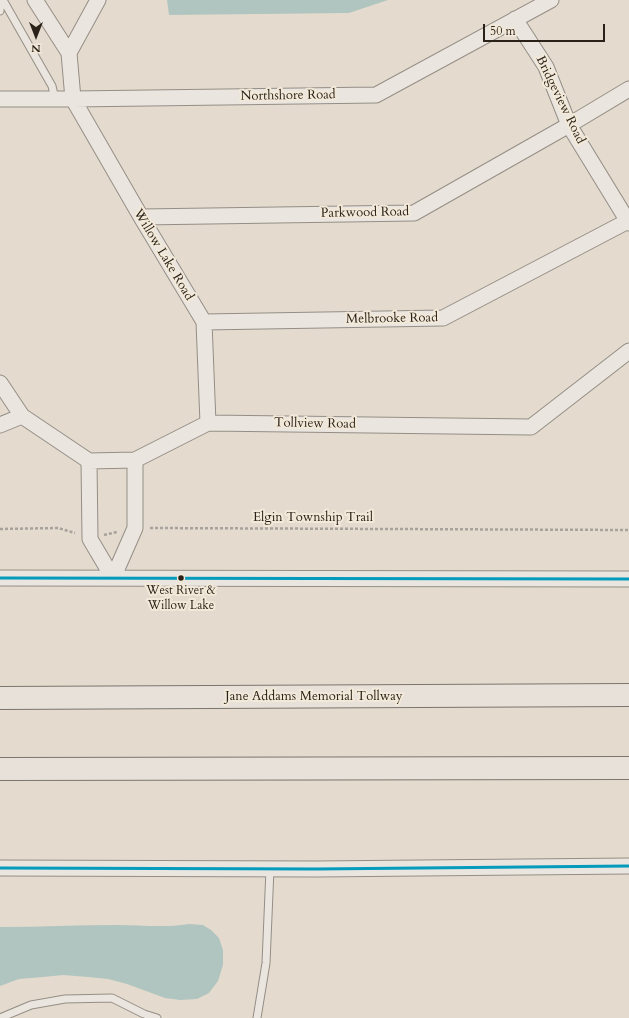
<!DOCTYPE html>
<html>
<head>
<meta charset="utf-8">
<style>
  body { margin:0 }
  #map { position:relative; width:629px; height:1018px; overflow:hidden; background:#e4dbce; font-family:Cardo,serif }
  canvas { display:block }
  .north { position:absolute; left:16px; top:16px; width:40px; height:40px; -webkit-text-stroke:3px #f3e9d9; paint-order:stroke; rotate:180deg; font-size:11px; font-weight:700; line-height:16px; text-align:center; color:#2a2118 }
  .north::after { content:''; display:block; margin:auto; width:14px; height:18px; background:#2a2118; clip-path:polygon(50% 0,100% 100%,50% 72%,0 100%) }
  .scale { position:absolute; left:483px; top:24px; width:122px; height:18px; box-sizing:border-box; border:2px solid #2a2118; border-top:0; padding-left:5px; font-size:12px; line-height:14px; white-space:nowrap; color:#2a2118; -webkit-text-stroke:3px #f3e9d9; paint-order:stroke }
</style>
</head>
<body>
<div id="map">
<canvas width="629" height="1018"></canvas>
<div class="north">N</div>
<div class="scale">50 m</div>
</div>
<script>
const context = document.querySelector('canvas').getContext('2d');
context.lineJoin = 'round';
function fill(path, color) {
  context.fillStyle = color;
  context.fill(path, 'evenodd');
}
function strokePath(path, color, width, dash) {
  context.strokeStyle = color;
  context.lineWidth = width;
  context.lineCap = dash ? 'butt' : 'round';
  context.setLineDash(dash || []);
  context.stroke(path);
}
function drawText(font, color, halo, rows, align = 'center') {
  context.font = font + ' Cardo,serif';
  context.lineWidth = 4;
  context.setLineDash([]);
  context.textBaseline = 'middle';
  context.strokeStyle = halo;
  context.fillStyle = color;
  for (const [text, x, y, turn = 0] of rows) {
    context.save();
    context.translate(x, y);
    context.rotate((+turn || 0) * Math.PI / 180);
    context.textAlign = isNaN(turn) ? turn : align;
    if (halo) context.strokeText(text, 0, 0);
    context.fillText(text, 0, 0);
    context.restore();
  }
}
fill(new Path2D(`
  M 167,0 L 388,0 L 349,13 L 169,15 Z
  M 189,924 L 203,925 L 211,930 L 219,938 L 223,950 L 223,965 L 218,981 L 209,993 L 197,999 L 180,1000 L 165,998 L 127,984 L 108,979 L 88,977 L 63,975 L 43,977 L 19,979 L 0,986 L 0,927 C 39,927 77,925 116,925 C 141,925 164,928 189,924 Z`), '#b0c5bf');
const service = new Path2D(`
  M 3,0 L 48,79 L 52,86 L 55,99
  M 0,11 L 1,0
  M 0,1018 L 31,1005 L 65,999 L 112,998 L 144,1014 L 157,1018
  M 257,1018 L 266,963 L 270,869`);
const minor = new Path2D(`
  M 35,0 L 69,53
  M 98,0 L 69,53 L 73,99 L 141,217 L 204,322 L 208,423
  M 515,19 L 546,67 L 569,125 L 629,223
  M 0,99 L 73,99 L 376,95 L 551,0
  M 141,217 L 414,213 L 569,125 L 629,89
  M 204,322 L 443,318 L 628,221
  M 0,383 L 22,416
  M 0,425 L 22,416 L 89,461 L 135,460 L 208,423 L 531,427 L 629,351
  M 89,461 L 90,539 L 113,578
  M 0,578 L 629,579
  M 113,578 L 135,528 L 135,460
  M 0,868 L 316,869 L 629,866`);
const motorway = new Path2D(`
  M 0,698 L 629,695
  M 0,769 L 629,768`);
strokePath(service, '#948e86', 9);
strokePath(minor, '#948e86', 17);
strokePath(motorway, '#7a756d', 24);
strokePath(new Path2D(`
  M 150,528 L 629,530
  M 0,529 L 58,528 L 75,533
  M 104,535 L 117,532`), '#a7a29c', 2.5, [3, 2]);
strokePath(service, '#eae5de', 7);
strokePath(minor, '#eae5de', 15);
strokePath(motorway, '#e7e1d9', 22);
strokePath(new Path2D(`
  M 0,578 L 629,579
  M 0,868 L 316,869 L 629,866`), '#049bbc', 3);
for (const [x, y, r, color] of [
  [181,578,3.5,"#2a2118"]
]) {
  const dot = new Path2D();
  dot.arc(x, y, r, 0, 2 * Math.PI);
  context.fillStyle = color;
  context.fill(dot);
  strokePath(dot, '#f3e9d9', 1.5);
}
drawText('12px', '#2a2118', '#f3e9d9', [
  ["West River &",181,591],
  ["Willow Lake",181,606]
]);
drawText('13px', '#2a2118', '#f3e9d9', [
  ["Northshore Road",288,96,-1],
  ["Bridgeview Road",560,100,64],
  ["Parkwood Road",365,213,-1],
  ["Willow Lake Road",163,255,59],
  ["Melbrooke Road",392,319,-1],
  ["Tollview Road",315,424,1],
  ["Elgin Township Trail",313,518],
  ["Jane Addams Memorial Tollway",314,697]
]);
</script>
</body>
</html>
